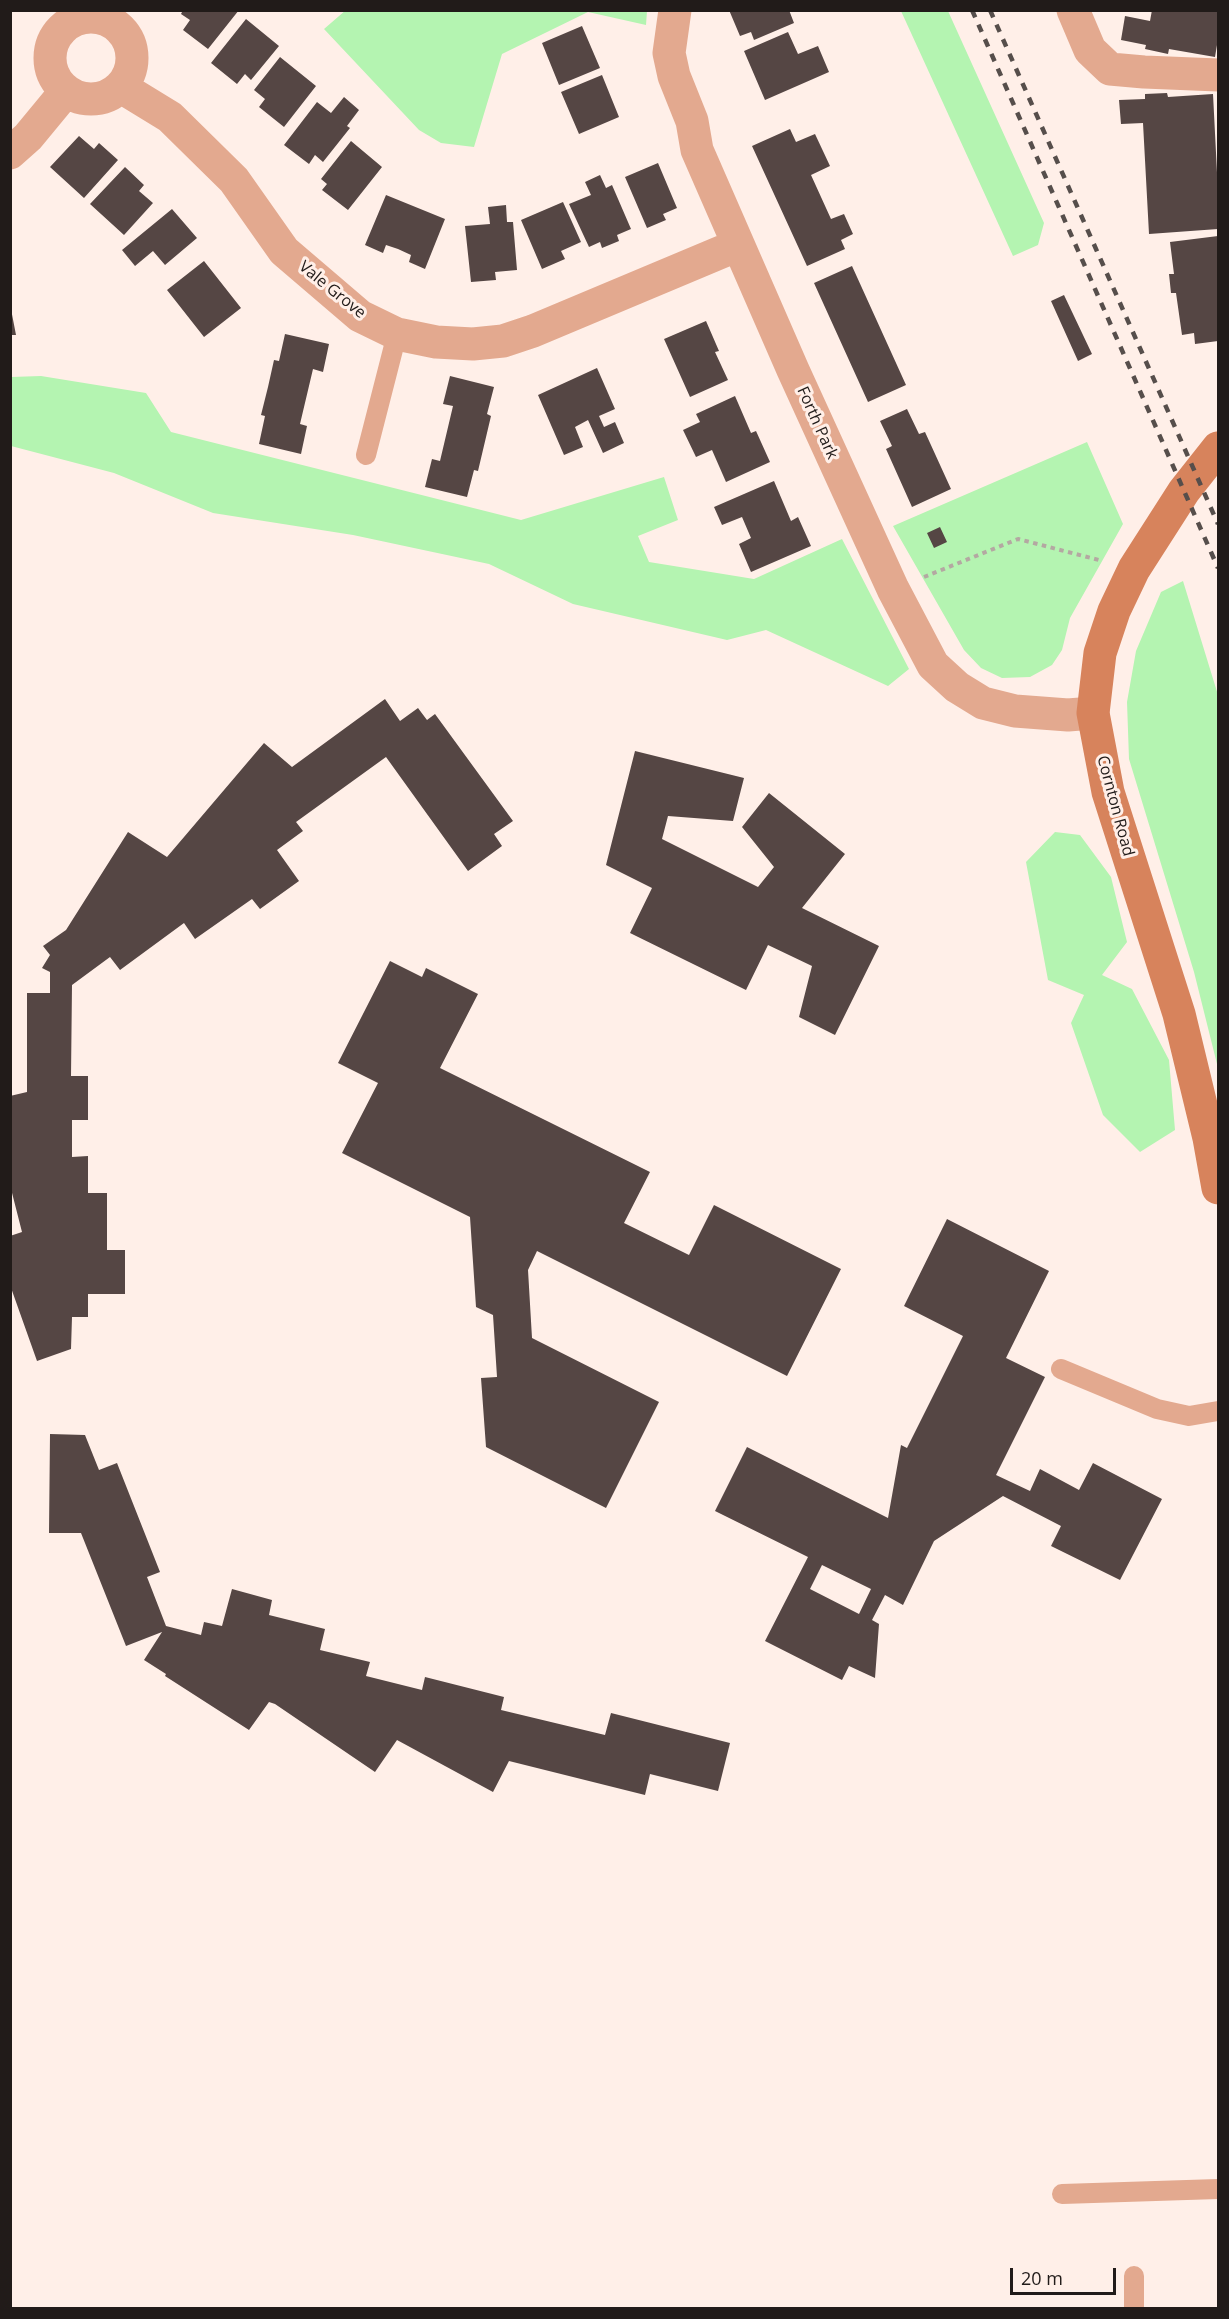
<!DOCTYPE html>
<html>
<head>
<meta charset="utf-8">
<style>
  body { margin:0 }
  #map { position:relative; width:1229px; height:2319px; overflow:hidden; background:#ffefe8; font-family:"Open Sans",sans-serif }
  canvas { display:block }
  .frame { position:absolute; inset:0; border:12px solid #211b19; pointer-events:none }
  .scale { position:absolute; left:1010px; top:2268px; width:106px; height:27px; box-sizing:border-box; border:3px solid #211b19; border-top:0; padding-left:8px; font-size:18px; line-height:21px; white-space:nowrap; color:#211b19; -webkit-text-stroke:4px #ffefe8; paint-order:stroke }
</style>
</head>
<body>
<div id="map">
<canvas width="1229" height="2319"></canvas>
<div class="frame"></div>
<div class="scale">20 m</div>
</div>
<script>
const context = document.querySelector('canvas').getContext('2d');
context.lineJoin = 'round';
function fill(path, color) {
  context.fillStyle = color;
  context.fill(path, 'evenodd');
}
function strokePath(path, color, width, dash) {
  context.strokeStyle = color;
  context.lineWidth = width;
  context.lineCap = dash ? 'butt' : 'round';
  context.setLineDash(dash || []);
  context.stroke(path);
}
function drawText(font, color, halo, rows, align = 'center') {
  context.font = font + ' "Open Sans",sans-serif';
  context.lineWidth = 6;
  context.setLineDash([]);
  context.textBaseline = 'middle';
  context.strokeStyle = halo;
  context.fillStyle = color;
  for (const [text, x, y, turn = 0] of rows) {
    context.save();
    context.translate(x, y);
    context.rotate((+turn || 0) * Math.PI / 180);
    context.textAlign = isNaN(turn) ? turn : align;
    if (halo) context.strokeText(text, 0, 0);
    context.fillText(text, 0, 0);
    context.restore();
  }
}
fill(new Path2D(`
  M 346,10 L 647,10 L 647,11 L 646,25 L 588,12 L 502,54 L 474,147 L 441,143 L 419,130 L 324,29 Z
  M 901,11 L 948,11 L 1044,223 L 1038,245 L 1013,256 Z
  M 41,376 L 146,393 L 171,432 L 521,520 L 664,477 L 678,520 L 638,536 L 649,562 L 754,579 L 842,539 L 909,669 L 888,686 L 766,630 L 727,640 L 573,604 L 489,564 L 353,535 L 213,513 L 114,473 L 11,446 L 11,377 Z
  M 1087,442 L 1123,524 L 1070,618 L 1062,650 L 1052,665 L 1030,677 L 1002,678 L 981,668 L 964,650 L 893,526 Z
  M 1183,581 L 1218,695 L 1218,1068 L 1194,972 L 1129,759 L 1127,702 L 1136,651 L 1161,592 Z
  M 1055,832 L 1080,835 L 1111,877 L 1127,942 L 1102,975 L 1132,989 L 1169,1060 L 1175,1130 L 1140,1152 L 1103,1115 L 1071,1023 L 1084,995 L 1048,980 L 1026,862 Z`), '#b4f4b1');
fill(new Path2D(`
  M 183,10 L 239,10 L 208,49 L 183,30 L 190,20 L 181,14 Z
  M 729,10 L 789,10 L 794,23 L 754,40 L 751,32 L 740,36 Z
  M 1152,10 L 1218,10 L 1218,39 L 1215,57 L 1169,49 L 1168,54 L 1145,49 L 1146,45 L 1121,40 L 1125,16 L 1150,21 Z
  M 246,19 L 279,46 L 251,80 L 245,74 L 237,84 L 211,63 Z
  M 582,26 L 600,68 L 559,85 L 542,43 Z
  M 788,32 L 798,54 L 818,46 L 829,72 L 765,100 L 744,51 Z
  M 280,57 L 316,86 L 284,127 L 259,107 L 265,99 L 254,90 Z
  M 602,75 L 619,117 L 579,134 L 561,92 Z
  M 1167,93 L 1168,97 L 1213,94 L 1218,192 L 1218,229 L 1149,234 L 1143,123 L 1121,124 L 1119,100 L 1145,99 L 1145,94 Z
  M 344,97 L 359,110 L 347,126 L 350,128 L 323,162 L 315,155 L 309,164 L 284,145 L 317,102 L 331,113 Z
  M 790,129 L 796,142 L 815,134 L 830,166 L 811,175 L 831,219 L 844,214 L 853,234 L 841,240 L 845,249 L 807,266 L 752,146 Z
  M 79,136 L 94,149 L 99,143 L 118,160 L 84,198 L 50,167 Z
  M 351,141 L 382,167 L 348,210 L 322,190 L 327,184 L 321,179 Z
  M 658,163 L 677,208 L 663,214 L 666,220 L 647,228 L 625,177 Z
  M 125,167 L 144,185 L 139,191 L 153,203 L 124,235 L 90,204 Z
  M 600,175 L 606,188 L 612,185 L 631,229 L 617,235 L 619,241 L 602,248 L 600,242 L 589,247 L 569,204 L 591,195 L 585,182 Z
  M 386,195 L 445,219 L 425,269 L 409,262 L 411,255 L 398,249 L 386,245 L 383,253 L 365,245 Z
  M 563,202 L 581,242 L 561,251 L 565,259 L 542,269 L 521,220 Z
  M 506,205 L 507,222 L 513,222 L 517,270 L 495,272 L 496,280 L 471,282 L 465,226 L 490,224 L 488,207 Z
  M 172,209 L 197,238 L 165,265 L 153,251 L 135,266 L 122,250 Z
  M 1218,236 L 1218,341 L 1195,344 L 1194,333 L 1182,335 L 1176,293 L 1171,293 L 1169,274 L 1174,274 L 1170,242 Z
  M 204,261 L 241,308 L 204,337 L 167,290 Z
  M 852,266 L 906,385 L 868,402 L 814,283 Z
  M 1064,295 L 1092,354 L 1078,361 L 1051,301 Z
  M 10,304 L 16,335 L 10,335 Z
  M 706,321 L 719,351 L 715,352 L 728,380 L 690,397 L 664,339 Z
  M 285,334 L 329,344 L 323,372 L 313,369 L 300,424 L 307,426 L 301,454 L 259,444 L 265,416 L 261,415 L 268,387 L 274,360 L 279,361 Z
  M 597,368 L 615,409 L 599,416 L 604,427 L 615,422 L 624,443 L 603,453 L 588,420 L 575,427 L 583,447 L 564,455 L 538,395 Z
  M 450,376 L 494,387 L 487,414 L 491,416 L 478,471 L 474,470 L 467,497 L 425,487 L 432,459 L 440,461 L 453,406 L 443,404 Z
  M 735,396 L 751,433 L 756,431 L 770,462 L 726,482 L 712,450 L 696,457 L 683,430 L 700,422 L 696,414 Z
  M 907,409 L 919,434 L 925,432 L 951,489 L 912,507 L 886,449 L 892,446 L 880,421 Z
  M 774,481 L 791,521 L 798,517 L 811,546 L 751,572 L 739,544 L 751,538 L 742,517 L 722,525 L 714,507 Z
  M 940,527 L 947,542 L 934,548 L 927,533 Z
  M 385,699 L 400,721 L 418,708 L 427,720 L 435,714 L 513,821 L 494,834 L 502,846 L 468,871 L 386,757 L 296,822 L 303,831 L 277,850 L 299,881 L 260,909 L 252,899 L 195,939 L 184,923 L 120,970 L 110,957 L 72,985 L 71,1076 L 88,1076 L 88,1120 L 72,1120 L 72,1157 L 88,1156 L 88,1193 L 107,1193 L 107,1250 L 125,1250 L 125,1294 L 88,1294 L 88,1317 L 72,1317 L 71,1349 L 37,1361 L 10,1285 L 10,1236 L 22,1232 L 10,1185 L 10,1096 L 27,1092 L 27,993 L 50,993 L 50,972 L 42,968 L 50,955 L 43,946 L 66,930 L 128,832 L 167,857 L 264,743 L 292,767 Z
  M 635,751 L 744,778 L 733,821 L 668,816 L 662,839 L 758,887 L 774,867 L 742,827 L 769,793 L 845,854 L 802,908 L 879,946 L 835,1035 L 799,1017 L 812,966 L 768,945 L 746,990 L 630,933 L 652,888 L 606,865 Z
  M 390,961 L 422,977 L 426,968 L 478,994 L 440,1068 L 650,1172 L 624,1223 L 689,1255 L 714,1205 L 841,1269 L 787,1376 L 537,1251 L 528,1270 L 532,1338 L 659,1402 L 606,1508 L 486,1447 L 481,1378 L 497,1377 L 493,1315 L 476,1307 L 470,1217 L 342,1153 L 378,1083 L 338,1063 Z
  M 947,1219 L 1049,1271 L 1006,1358 L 1045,1377 L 996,1475 L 1030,1491 L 1040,1469 L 1079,1490 L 1093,1463 L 1162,1499 L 1120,1580 L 1051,1546 L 1061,1526 L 1003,1496 L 934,1541 L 903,1605 L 885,1595 L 872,1620 L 879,1624 L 875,1678 L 849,1666 L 842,1680 L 765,1641 L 808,1557 L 715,1511 L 747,1447 L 888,1518 L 901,1445 L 907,1448 L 963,1336 L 904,1306 ZM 822,1565 L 871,1589 L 859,1614 L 810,1589 Z
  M 50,1434 L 85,1435 L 99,1470 L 117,1463 L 160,1572 L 147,1577 L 166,1626 L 201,1635 L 204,1622 L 222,1626 L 232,1589 L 272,1600 L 269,1615 L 325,1629 L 320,1650 L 370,1662 L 366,1676 L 422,1690 L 425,1677 L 504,1697 L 501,1710 L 605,1735 L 611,1713 L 730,1743 L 718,1791 L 650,1774 L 645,1795 L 509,1761 L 493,1792 L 397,1740 L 375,1772 L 275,1704 L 269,1702 L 249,1730 L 165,1676 L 166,1674 L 144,1660 L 162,1632 L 126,1646 L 81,1533 L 49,1533 Z`), '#554644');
strokePath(new Path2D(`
  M 924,577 L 1018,539 L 1099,560`), '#b4a8a2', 4, [4.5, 4.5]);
strokePath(new Path2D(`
  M 366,455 L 397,334
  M 1061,1369 L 1157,1409 L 1189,1416 L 1218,1411
  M 1062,2194 L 1218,2189
  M 1134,2276 L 1134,2308`), '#e3a98f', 20);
strokePath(new Path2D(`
  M 675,10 L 669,53 L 674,76 L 692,121 L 697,150 L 793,370 L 893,589 L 933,665 L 957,687 L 983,703 L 1015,711 L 1068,715 L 1093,713
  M 1073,10 L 1090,50 L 1110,69 L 1144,72 L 1218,75
  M50 58a41 41 0 1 1 82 0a41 41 0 1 1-82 0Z
  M 121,87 L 170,117 L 234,180 L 284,251 L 360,316 L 397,334 L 436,342 L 473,344 L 503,341 L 533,331 L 738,245
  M 10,153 L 28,137 L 66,91`), '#e3a98f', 33);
strokePath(new Path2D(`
  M 1218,448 L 1184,491 L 1134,569 L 1114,611 L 1100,653 L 1093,713 L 1108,792 L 1179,1014 L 1209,1138 L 1218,1188`), '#d7835c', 33);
strokePath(new Path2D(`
  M 972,10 L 1218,568
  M 990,10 L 1218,524`), '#564e4b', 4.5, [8, 8]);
drawText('16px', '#211b19', '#ffefe8', [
  ["Vale Grove",332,290,39],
  ["Forth Park",817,423,66],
  ["Cornton Road",1115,806,75]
]);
</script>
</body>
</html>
